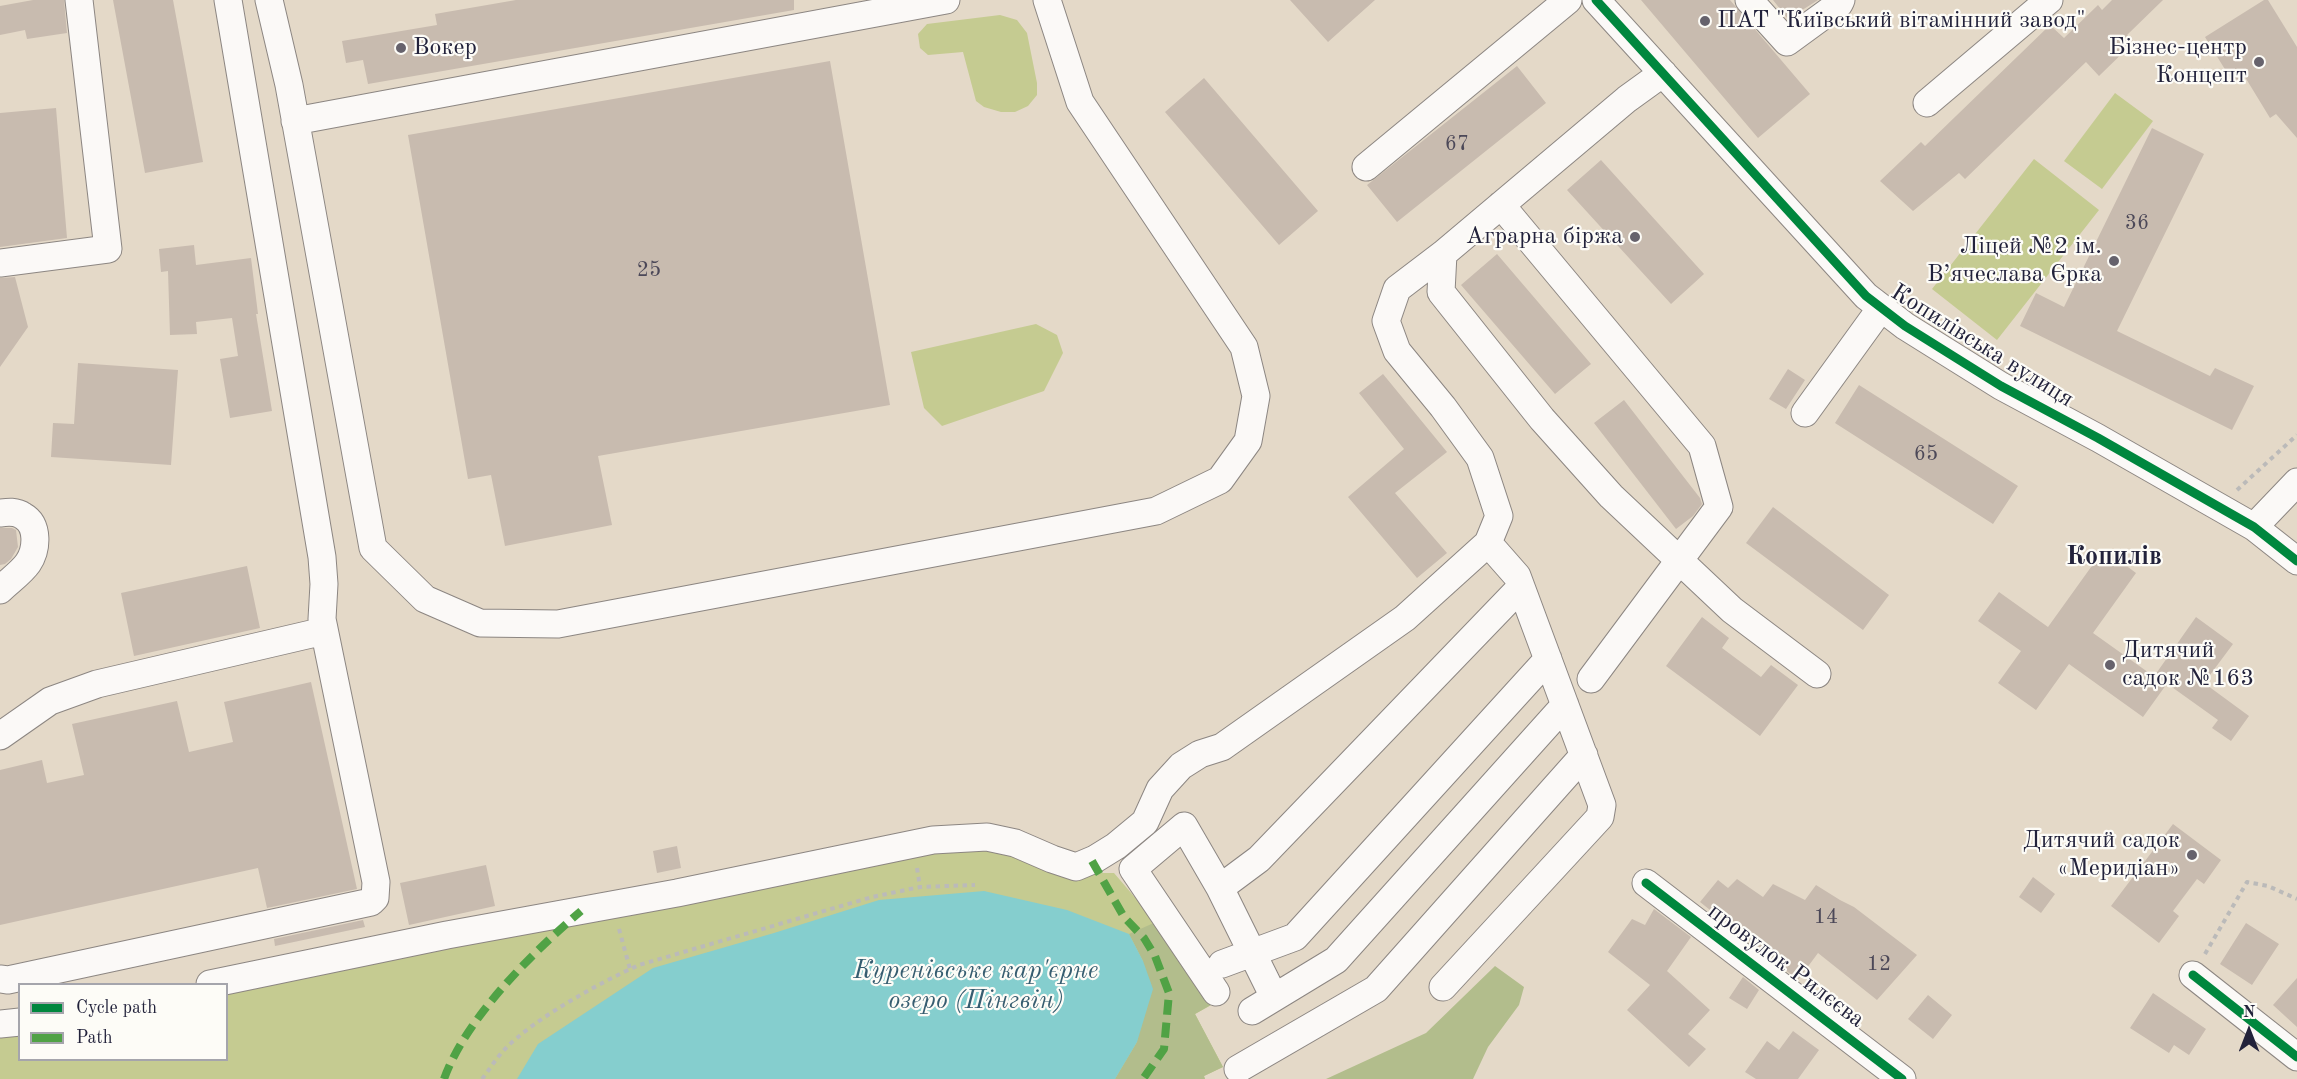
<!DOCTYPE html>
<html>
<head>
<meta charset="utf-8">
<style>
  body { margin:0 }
  #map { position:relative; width:2297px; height:1079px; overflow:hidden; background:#e4d9c8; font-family:"Old Standard TT",serif }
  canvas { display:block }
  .legend { position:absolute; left:18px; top:983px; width:210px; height:78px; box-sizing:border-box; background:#fdfcf7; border:2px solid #a5a5ac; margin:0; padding:8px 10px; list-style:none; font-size:18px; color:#22223b }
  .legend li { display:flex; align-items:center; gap:12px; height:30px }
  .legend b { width:30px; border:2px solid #a5a5ac }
  .north { position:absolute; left:2219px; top:1001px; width:60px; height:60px; -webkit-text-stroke:4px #fdfcf7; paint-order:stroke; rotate:0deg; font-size:16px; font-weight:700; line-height:24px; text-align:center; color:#22223b }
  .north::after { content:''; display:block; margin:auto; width:21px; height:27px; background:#22223b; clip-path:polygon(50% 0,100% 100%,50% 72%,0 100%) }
</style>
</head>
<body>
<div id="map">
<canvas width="2297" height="1079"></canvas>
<ul class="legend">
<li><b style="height:8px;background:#00873e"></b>Cycle path</li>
<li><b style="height:8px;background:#50a245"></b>Path</li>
</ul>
<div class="north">N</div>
</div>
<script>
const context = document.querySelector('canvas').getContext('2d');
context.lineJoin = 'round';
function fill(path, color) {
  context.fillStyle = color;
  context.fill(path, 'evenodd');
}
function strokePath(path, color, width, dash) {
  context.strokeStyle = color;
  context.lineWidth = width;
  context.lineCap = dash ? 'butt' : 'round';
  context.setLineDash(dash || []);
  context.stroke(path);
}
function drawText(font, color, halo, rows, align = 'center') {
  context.font = font + ' "Old Standard TT",serif';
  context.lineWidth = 4.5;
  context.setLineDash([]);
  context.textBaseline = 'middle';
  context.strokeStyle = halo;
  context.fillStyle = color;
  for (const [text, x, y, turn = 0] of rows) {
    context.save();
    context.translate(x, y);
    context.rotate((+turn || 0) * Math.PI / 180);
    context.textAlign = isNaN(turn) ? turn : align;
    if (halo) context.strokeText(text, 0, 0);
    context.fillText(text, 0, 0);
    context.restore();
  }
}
fill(new Path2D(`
  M 1000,15 L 1017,20 L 1027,33 L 1037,83 L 1037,95 L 1028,106 L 1015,112 L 1001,112 L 984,107 L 976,101 L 963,52 L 928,55 L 920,48 L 918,34 L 927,24 Z
  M 2115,93 L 2153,121 L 2102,189 L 2064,161 Z
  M 2034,159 L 2099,210 L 1997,340 L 1932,289 Z
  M 1036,324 L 1057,335 L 1063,353 L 1044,391 L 942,426 L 924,408 L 911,352 Z
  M 994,842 L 1078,873 L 1114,873 L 1156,922 L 1211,1005 L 1195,1014 L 1223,1067 L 1204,1076 L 1205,1079 L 0,1079 L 0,1038 L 19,1034 L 20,1060 L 226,1060 L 227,989 Z`), '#c5cb91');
fill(new Path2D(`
  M 1156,922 L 1211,1005 L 1195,1014 L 1223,1067 L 1204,1076 L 1205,1079 L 1115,1079 L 1137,1042 L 1143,961 L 1129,934 Z
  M 1495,966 L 1524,987 L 1519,1005 L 1488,1047 L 1473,1079 L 1326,1079 L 1426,1033 Z`), '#b2bd8c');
fill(new Path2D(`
  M 984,891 L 1067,910 L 1129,934 L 1143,961 L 1153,989 L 1137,1042 L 1115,1079 L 517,1079 L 538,1044 L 653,968 L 774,933 L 879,900 Z`), '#85cece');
fill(new Path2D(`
  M 33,0 L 64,0 L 67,33 L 27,39 L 25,30 L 0,35 L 0,6 Z
  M 113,0 L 173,0 L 203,162 L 145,173 Z
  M 516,0 L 794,0 L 794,10 L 368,84 L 363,60 L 346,63 L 342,41 L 437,25 L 435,14 Z
  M 1290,0 L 1375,0 L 1328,42 Z
  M 1641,0 L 1730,0 L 1810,94 L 1758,138 Z
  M 1773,0 L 1818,0 L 1788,19 Z
  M 2112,0 L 2163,0 L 2127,35 L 2134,42 L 2099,76 L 2086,62 L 1965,179 L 1959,173 L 1913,211 L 1880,181 L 1921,142 L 1925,146 L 2050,25 L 2064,38 L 2098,5 L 2102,10 Z
  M 2264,0 L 2268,0 L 2297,47 L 2297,138 L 2276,114 L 2270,118 L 2245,77 L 2234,84 L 2205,37 Z
  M 830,61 L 890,405 L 598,456 L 612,525 L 505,546 L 491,475 L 468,479 L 408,135 Z
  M 1517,66 L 1546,103 L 1397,222 L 1367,185 Z
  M 1204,78 L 1318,211 L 1279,245 L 1165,112 Z
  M 56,108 L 67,238 L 0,247 L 0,113 Z
  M 2152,128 L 2204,154 L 2117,331 L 2210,376 L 2215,368 L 2254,386 L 2232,430 L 2020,326 L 2036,293 L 2064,307 Z
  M 1601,160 L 1704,274 L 1671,304 L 1567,190 Z
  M 194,245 L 196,265 L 251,258 L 258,314 L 256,314 L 272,411 L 230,418 L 220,359 L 238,356 L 232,318 L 196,322 L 197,334 L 170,335 L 168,271 L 161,272 L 159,249 Z
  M 1497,254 L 1591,364 L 1555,394 L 1461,285 Z
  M 15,277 L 28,327 L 0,367 L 0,278 Z
  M 78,363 L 178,370 L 171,465 L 51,457 L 53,423 L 74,424 Z
  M 1788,369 L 1805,380 L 1786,409 L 1769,399 Z
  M 1383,374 L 1447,452 L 1395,493 L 1447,553 L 1417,578 L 1348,497 L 1404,449 L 1359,393 Z
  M 1859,385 L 2018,486 L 1993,524 L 1835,423 Z
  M 1624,400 L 1700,498 L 1702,504 L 1693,516 L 1676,529 L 1594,423 Z
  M 1773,507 L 1889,595 L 1863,630 L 1746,543 Z
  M 0,528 L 12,528 L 16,530 L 18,547 L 11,559 L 5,564 L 0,565 Z
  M 2104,549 L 2136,573 L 2093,633 L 2166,685 L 2143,717 L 2069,664 L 2036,710 L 1998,683 L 2021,651 L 1978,621 L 1999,592 L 2048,627 Z
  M 247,566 L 260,628 L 134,656 L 121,593 Z
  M 1702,617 L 1729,638 L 1722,648 L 1761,677 L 1771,665 L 1798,685 L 1760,736 L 1666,666 Z
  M 2196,617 L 2233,644 L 2204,683 L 2249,716 L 2231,741 L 2212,728 L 2218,720 L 2155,675 Z
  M 311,682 L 357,889 L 267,908 L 258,868 L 0,925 L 0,770 L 42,760 L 47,783 L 84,775 L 72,724 L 177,701 L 189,752 L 233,742 L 224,702 Z
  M 2173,824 L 2221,860 L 2204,884 L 2197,879 L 2173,911 L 2179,916 L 2159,943 L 2111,906 Z
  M 677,846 L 681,868 L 657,873 L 653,851 Z
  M 486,865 L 495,906 L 409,925 L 400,883 Z
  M 2033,877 L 2055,894 L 2041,913 L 2019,897 Z
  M 1737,879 L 1763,897 L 1773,884 L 1805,900 L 1816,885 L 1840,900 L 1854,907 L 1917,955 L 1877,1000 L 1818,953 L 1798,980 L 1700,902 L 1718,880 L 1728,888 Z
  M 1654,909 L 1691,937 L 1667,971 L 1710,1010 L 1688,1034 L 1706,1049 L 1689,1067 L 1627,1010 L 1650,985 L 1608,952 L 1632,919 L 1645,925 Z
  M 363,920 L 365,927 L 275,946 L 274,939 Z
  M 2246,923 L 2279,944 L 2252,985 L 2220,964 Z
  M 1743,977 L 1759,990 L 1747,1009 L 1729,998 Z
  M 2297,978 L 2297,1027 L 2273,1005 Z
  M 2153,993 L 2206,1029 L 2189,1055 L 2174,1045 L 2169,1053 L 2130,1028 Z
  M 1928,995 L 1952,1015 L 1933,1039 L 1908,1019 Z
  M 1793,1031 L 1819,1050 L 1798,1079 L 1756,1079 L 1745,1072 L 1767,1041 L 1779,1050 Z`), '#c8bbaf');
const minor = new Path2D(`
  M 269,0 L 289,85 L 373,548 L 425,599 L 480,623 L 558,624 L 1156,511 L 1220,480 L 1248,441 L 1256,396 L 1244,347 L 1080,102 L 1047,0
  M 1596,0 L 1866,296 L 1905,326 L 2001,386 L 2098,438 L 2254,527 L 2297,561
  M 1749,0 L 1787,42 L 1839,4 L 1841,0
  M 1927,103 L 2049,0
  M 295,121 L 946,0
  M 1366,167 L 1568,0
  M 1501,205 L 1702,446 L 1719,507 L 1591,679
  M 1443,254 L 1441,292 L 1542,419 L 1611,496 L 1732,610 L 1817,674
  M 0,263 L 108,249 L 79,0
  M 1805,413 L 1881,308
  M 0,513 C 8,512 16,511 23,516 C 39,525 37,550 28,563 C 21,573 9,581 0,590
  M 2254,527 L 2297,482
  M 0,736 L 50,701 L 97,684 L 324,631
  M 1646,883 L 1902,1079
  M 1220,888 L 1259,859 L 1521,587
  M 1222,964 L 1295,937 L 1548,659
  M 2193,975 L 2297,1057
  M 0,979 L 8,980 L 371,902 L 375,898 L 376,882 L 322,619 L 324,584 L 322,557 L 228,0
  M 210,984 L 447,935 L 677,893 L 933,840 L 987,837 L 1015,843 L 1052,859 L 1076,867 L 1095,859 L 1116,846 L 1145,822 L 1160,789 L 1181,766 L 1200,754 L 1222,747 L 1405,618 L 1488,543 L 1499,516 L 1480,458 L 1443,407 L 1397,351 L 1386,321 L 1397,289 L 1443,254 L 1627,99 L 1663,73
  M 1443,987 L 1600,817 L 1602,805 L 1517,576 L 1488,543
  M 1216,992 L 1133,869 L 1184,826 L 1220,888 L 1274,997
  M 1252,1011 L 1336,960 L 1565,705
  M 0,1024 L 20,1022
  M 1238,1069 L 1376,989 L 1584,755`);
strokePath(minor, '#8c8682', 29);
strokePath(new Path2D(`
  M 2237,490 L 2297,435
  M 917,868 L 920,887
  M 619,929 L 630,969
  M 2205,954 L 2247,882 L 2268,886 L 2297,899
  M 482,1079 C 490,1069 496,1058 505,1049 C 535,1018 599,983 639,965 L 872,897 L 920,887 L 975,885`), '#bbbab9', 4, [4.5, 4.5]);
strokePath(minor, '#fbf9f7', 27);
strokePath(new Path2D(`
  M 1092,861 L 1124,917 L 1144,938 L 1155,956 L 1169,993 L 1164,1049 L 1143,1079
  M 444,1079 C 466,1018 532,953 581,911`), '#50a245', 8, [15, 8]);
strokePath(new Path2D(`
  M 1596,0 L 1866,296 L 1905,326 L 2001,386 L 2098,438 L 2254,527 L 2297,561
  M 1646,883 L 1902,1079
  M 2193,975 L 2297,1057`), '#00873e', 9);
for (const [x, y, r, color] of [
  [1705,21,6,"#66626c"],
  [401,48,6,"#66626c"],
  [2259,62,6,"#66626c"],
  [1635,237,6,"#66626c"],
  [2114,261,6,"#66626c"],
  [2110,665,6,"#66626c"],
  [2192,855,6,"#66626c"]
]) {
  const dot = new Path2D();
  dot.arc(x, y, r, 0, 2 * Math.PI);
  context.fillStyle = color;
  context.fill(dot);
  strokePath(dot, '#fdfcf7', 2);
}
drawText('21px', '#4c4858', null, [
  ["67",1457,144],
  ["36",2137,223],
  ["25",649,270],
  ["65",1926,454],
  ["14",1826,917],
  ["12",1879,964]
]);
drawText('24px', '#22223b', '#fdfcf7', [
  ["ПАТ \"Київський вітамінний завод\"",1717,21,"left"],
  ["Вокер",413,48,"left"],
  ["Бізнес-центр",2247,48],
  ["Концепт",2247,76],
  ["Аграрна біржа",1623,237],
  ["Ліцей №2 ім.",2102,247],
  ["В’ячеслава Єрка",2102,275],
  ["Дитячий",2122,651,"left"],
  ["садок №163",2122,679,"left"],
  ["Дитячий садок",2180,841],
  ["«Меридіан»",2180,869]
], 'right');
drawText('24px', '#22223b', '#fdfcf7', [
  ["Копилівська вулиця",1982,346,32],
  ["провулок Рилєєва",1786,966,37]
]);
drawText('bold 26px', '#22223b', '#fdfcf7', [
  ["Копилів",2114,557]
]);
drawText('italic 26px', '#365d70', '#fdfcf7', [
  ["Куренівське кар'єрне",976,971],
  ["озеро (Пінгвін)",976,1001]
]);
</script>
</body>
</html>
